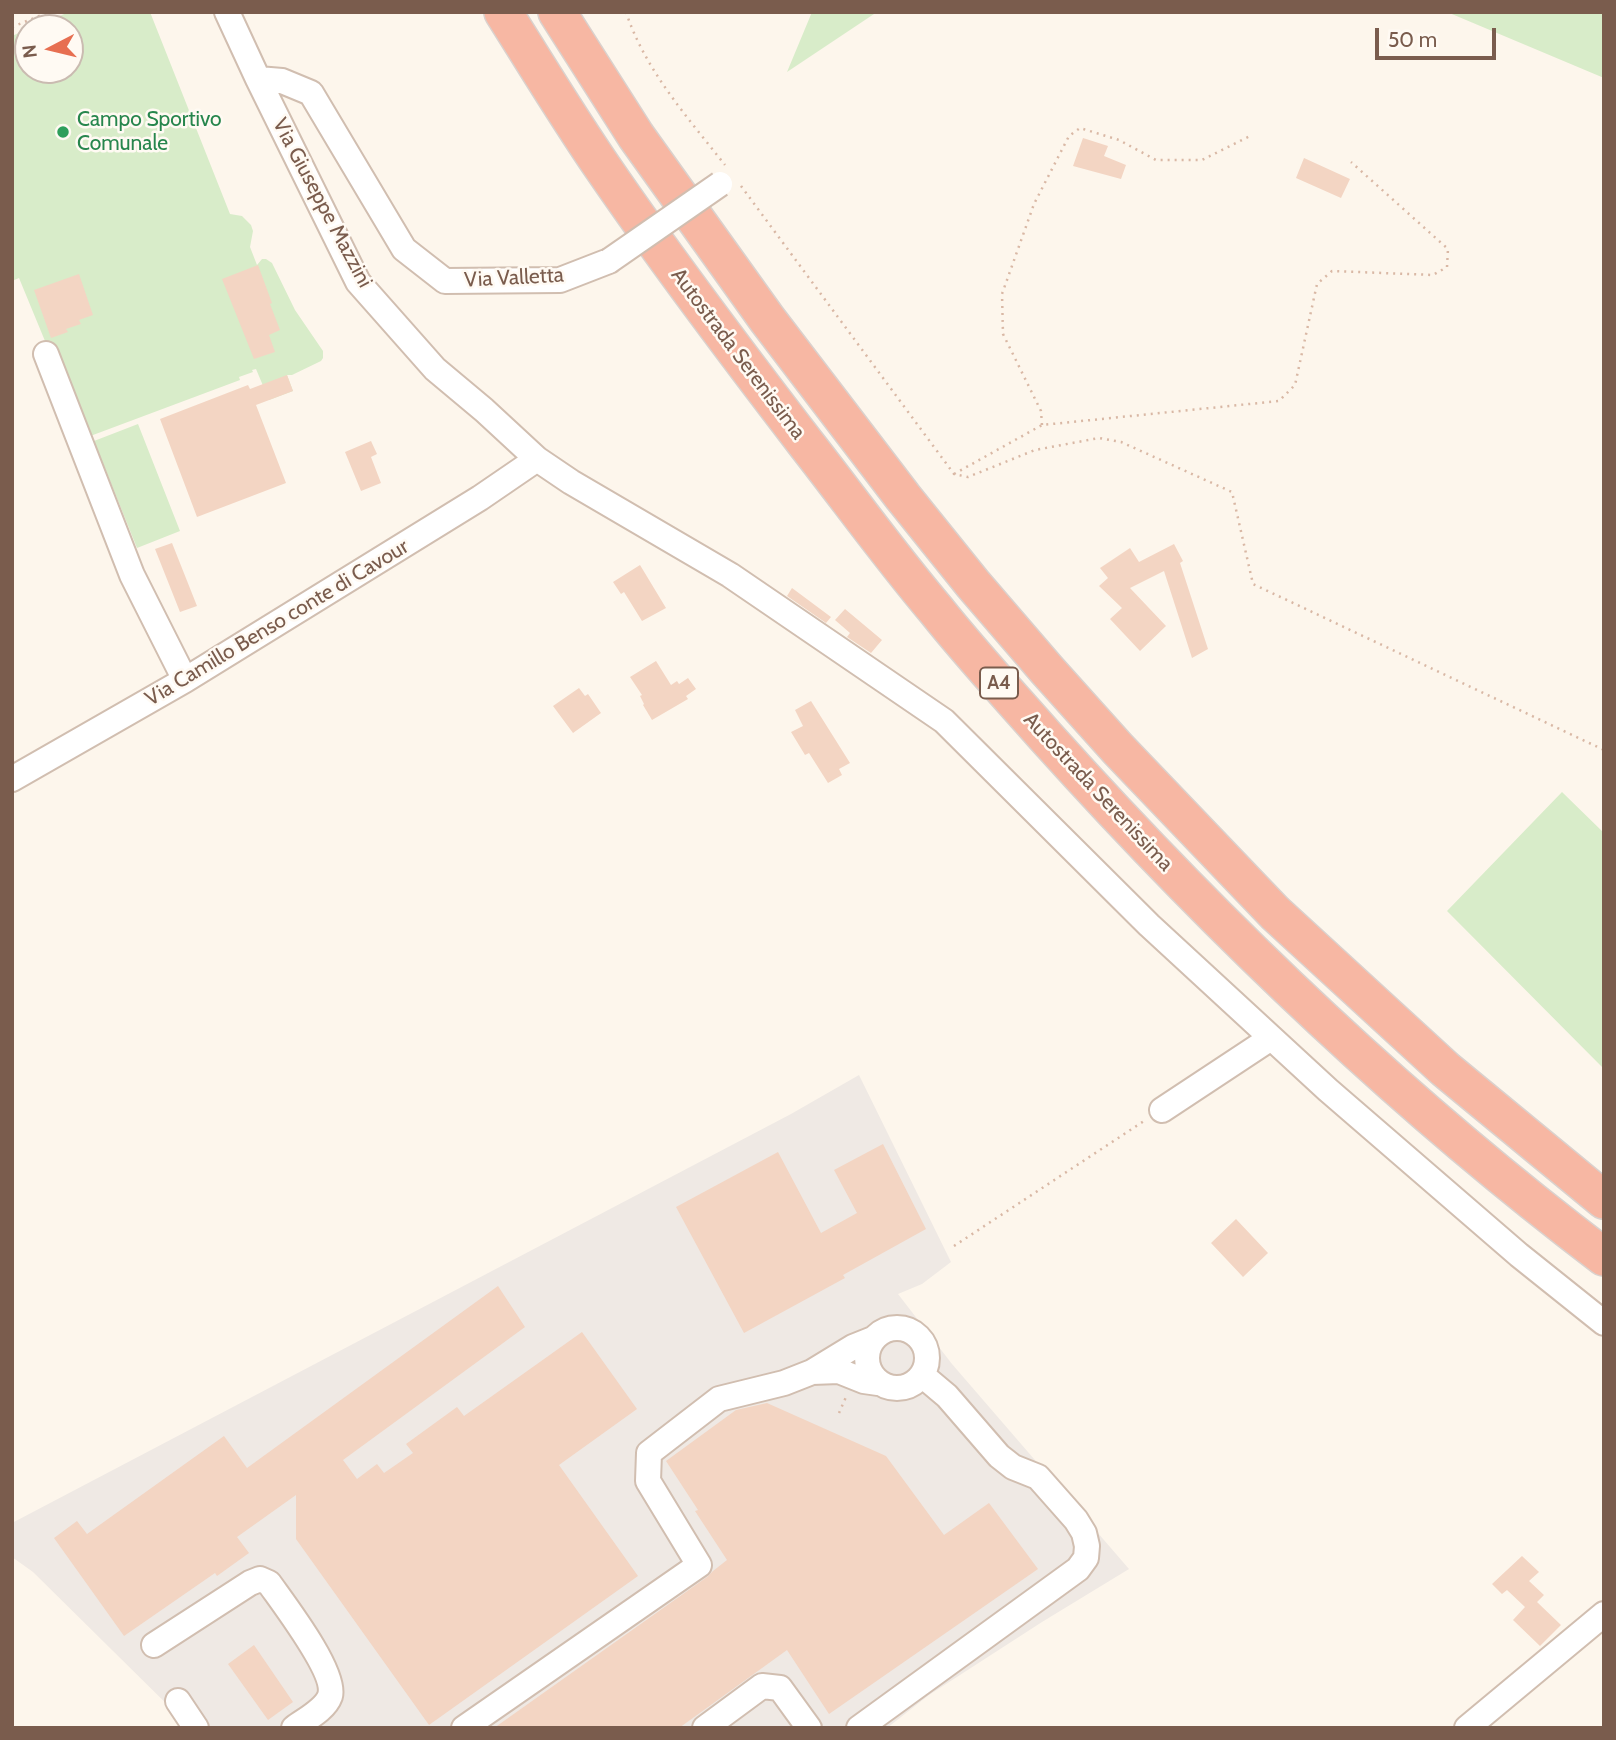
<!DOCTYPE html>
<html>
<head>
<meta charset="utf-8">
<style>
  body { margin:0 }
  #map { position:relative; width:1616px; height:1740px; overflow:hidden; background:#fdf6ec; font-family:Cabin,sans-serif }
  canvas { display:block }
  .frame { position:absolute; inset:0; border:14px solid #7a5c4d; pointer-events:none }
  .north { position:absolute; left:14px; top:14px; width:70px; height:70px; box-sizing:border-box; background:#fffaf3; border:2px solid #cabbb1; border-radius:50%; rotate:263deg; font-size:19px; font-weight:700; line-height:28px; text-align:center; color:#7a5c4d }
  .north::after { content:''; display:block; margin:auto; width:24px; height:32px; background:#e76f51; clip-path:polygon(50% 0,100% 100%,50% 72%,0 100%) }
  .scale { position:absolute; left:1375px; top:28px; width:121px; height:32px; box-sizing:border-box; border:4px solid #7a5c4d; border-top:0; padding-left:9px; font-size:21px; line-height:24px; white-space:nowrap; color:#7a5c4d; -webkit-text-stroke:5px #fffaf3; paint-order:stroke }
</style>
</head>
<body>
<div id="map">
<canvas width="1616" height="1740"></canvas>
<div class="frame"></div>
<div class="north">N</div>
<div class="scale">50 m</div>
</div>
<script>
const context = document.querySelector('canvas').getContext('2d');
context.lineJoin = 'round';
function fill(path, color) {
  context.fillStyle = color;
  context.fill(path, 'evenodd');
}
function strokePath(path, color, width, dash) {
  context.strokeStyle = color;
  context.lineWidth = width;
  context.lineCap = dash ? 'butt' : 'round';
  context.setLineDash(dash || []);
  context.stroke(path);
}
function drawText(font, color, halo, rows, align = 'center') {
  context.font = font + ' Cabin,sans-serif';
  context.lineWidth = 5;
  context.setLineDash([]);
  context.textBaseline = 'middle';
  context.strokeStyle = halo;
  context.fillStyle = color;
  for (const [text, x, y, turn = 0] of rows) {
    context.save();
    context.translate(x, y);
    context.rotate((+turn || 0) * Math.PI / 180);
    context.textAlign = isNaN(turn) ? turn : align;
    if (halo) context.strokeText(text, 0, 0);
    context.fillText(text, 0, 0);
    context.restore();
  }
}
fill(new Path2D(`
  M 859,1075 L 951,1262 L 922,1284 L 898,1294 L 952,1364 L 1129,1569 L 1042,1622 L 929,1695 L 887,1728 L 191,1728 L 33,1572 L 12,1557 L 12,1523 L 791,1114 Z`), '#efe9e4');
fill(new Path2D(`
  M 69,12 L 150,12 L 230,214 L 242,216 L 251,225 L 253,231 L 250,247 L 257,265 L 262,259 L 266,259 L 272,263 L 295,310 L 323,351 L 323,358 L 321,361 L 292,375 L 287,375 L 293,391 L 269,400 L 256,369 L 252,370 L 253,372 L 239,377 L 240,380 L 85,438 L 42,343 L 45,341 L 19,278 L 12,281 L 12,36 L 28,29 L 28,70 L 70,70 L 70,28 L 31,28 Z
  M 812,12 L 877,12 L 787,72 Z
  M 1448,12 L 1604,12 L 1604,78 L 1447,12 Z
  M 138,424 L 180,531 L 137,548 L 94,441 Z
  M 1562,792 L 1604,833 L 1604,1069 L 1447,911 Z`), '#d8ecc9');
fill(new Path2D(`
  M 1083,138 L 1108,146 L 1104,156 L 1126,165 L 1121,179 L 1073,166 Z
  M 1304,158 L 1350,179 L 1341,198 L 1296,178 Z
  M 258,265 L 272,303 L 270,304 L 280,330 L 269,335 L 275,352 L 254,359 L 222,279 Z
  M 79,274 L 93,315 L 79,320 L 81,324 L 66,329 L 68,332 L 51,338 L 34,290 Z
  M 287,375 L 293,391 L 256,405 L 286,483 L 197,517 L 160,419 L 248,385 L 250,389 Z
  M 371,441 L 377,454 L 371,457 L 381,483 L 361,491 L 345,452 Z
  M 172,543 L 197,606 L 180,612 L 155,549 Z
  M 1174,544 L 1183,561 L 1180,563 L 1208,649 L 1192,658 L 1164,571 L 1130,588 L 1166,626 L 1140,651 L 1110,619 L 1122,608 L 1099,586 L 1108,578 L 1100,568 L 1130,548 L 1139,562 Z
  M 640,565 L 666,608 L 642,621 L 624,592 L 621,594 L 613,582 Z
  M 792,588 L 831,617 L 826,623 L 787,596 Z
  M 845,609 L 882,640 L 871,653 L 847,637 L 850,633 L 835,620 Z
  M 656,661 L 671,685 L 677,681 L 679,684 L 688,678 L 696,689 L 686,696 L 688,699 L 652,720 L 643,705 L 644,704 L 640,696 L 642,695 L 630,677 Z
  M 579,688 L 585,696 L 588,694 L 601,713 L 573,733 L 553,706 Z
  M 811,701 L 850,763 L 839,769 L 842,775 L 828,783 L 809,753 L 805,755 L 791,732 L 803,726 L 795,710 Z
  M 883,1144 L 926,1229 L 843,1275 L 845,1278 L 744,1333 L 676,1207 L 778,1152 L 821,1233 L 857,1213 L 834,1170 Z
  M 1236,1219 L 1268,1253 L 1243,1277 L 1211,1243 Z
  M 498,1286 L 525,1327 L 343,1460 L 357,1479 L 377,1464 L 384,1473 L 413,1453 L 406,1444 L 457,1407 L 464,1416 L 582,1332 L 637,1409 L 559,1465 L 638,1576 L 429,1725 L 296,1539 L 296,1495 L 237,1537 L 249,1553 L 217,1576 L 215,1573 L 124,1636 L 54,1538 L 77,1521 L 87,1534 L 224,1436 L 247,1468 Z
  M 767,1403 L 886,1456 L 944,1535 L 989,1503 L 1038,1569 L 829,1714 L 787,1650 L 679,1728 L 494,1728 L 707,1577 L 713,1571 L 727,1560 L 695,1511 L 698,1510 L 666,1461 L 736,1410 Z
  M 1522,1556 L 1539,1572 L 1529,1581 L 1544,1595 L 1537,1602 L 1561,1625 L 1540,1646 L 1513,1620 L 1525,1607 L 1507,1590 L 1502,1594 L 1492,1584 Z
  M 254,1645 L 293,1702 L 268,1720 L 228,1664 Z`), '#f3d5c3');
const minor = new Path2D(`
  M 227,12 L 258,79 L 358,282 L 435,369 L 484,410 L 537,459 L 571,482 L 730,575 L 944,721 L 1149,925 L 1328,1090 L 1519,1255 L 1604,1323
  M 258,79 L 282,81 L 311,93 L 404,249 L 445,281 L 560,280 L 609,261
  M 46,354 L 132,575 L 185,680
  M 12,779 L 185,680 L 480,498 L 537,459
  M 1162,1110 L 1271,1038
  M867 1358a30 30 0 1 1 60 0a30 30 0 1 1-60 0Z
  M 812,1372 L 839,1371 L 864,1381 L 878,1383
  M 154,1645 L 250,1583 L 260,1579 L 269,1583 C 283,1603 337,1673 330,1696 C 325,1710 306,1719 294,1728
  M 178,1701 L 196,1728
  M 464,1728 L 699,1565 L 648,1481 L 649,1453 L 719,1399 L 784,1383 L 812,1372 L 853,1347 L 873,1339
  M 705,1728 L 762,1686 L 780,1688 L 809,1728
  M 859,1728 L 1078,1569 L 1086,1558 L 1087,1546 L 1084,1533 L 1076,1520 L 1038,1477 L 1013,1467 L 999,1456 L 947,1396 L 922,1375
  M 1467,1728 L 1604,1614`);
const highway = new Path2D(`
  M 503,12 C 536,64 568,117 603,168 C 668,263 737,354 807,445 C 850,500 891,557 936,610 C 971,654 1009,695 1046,737 C 1216,926 1401,1103 1604,1257
  M 557,12 L 636,136 L 767,319 L 903,497 L 973,584 L 1047,670 L 1118,749 L 1275,913 L 1445,1069 L 1604,1200`);
strokePath(minor, '#d1beb0', 28);
strokePath(highway, '#dad1cd', 40);
strokePath(new Path2D(`
  M 626,12 C 645,70 688,118 725,165
  M 12,27 L 49,12
  M 741,186 L 954,474 L 968,477 L 1035,450 L 1099,438 L 1121,442 L 1232,492 L 1253,584 L 1604,750
  M 1042,425 L 1041,411 L 1003,334 L 1002,294 L 1034,204 L 1069,136 L 1080,128 L 1119,140 L 1156,160 L 1202,160 L 1252,135
  M 954,474 L 1042,425 L 1279,401 L 1295,385 L 1317,284 L 1332,271 L 1433,275 L 1447,267 L 1448,249 L 1351,162
  M 954,1246 L 1144,1121
  M 839,1413 L 846,1397`), '#d9b8a5', 2.5, [2, 5]);
strokePath(minor, '#fff', 24);
strokePath(highway, '#f7b7a3', 37);
const minorBridge = new Path2D(`
  M 609,261 L 720,184`);
strokePath(minorBridge, '#d1beb0', 28, []);
strokePath(minorBridge, '#fff', 24);
for (const [x, y, r, color] of [
  [63,132,7,"#2e9e5b"]
]) {
  const dot = new Path2D();
  dot.arc(x, y, r, 0, 2 * Math.PI);
  context.fillStyle = color;
  context.fill(dot);
  strokePath(dot, '#fffaf3', 2.5);
}
for (const [x, y, w] of [
  [999,683,38]
]) {
  const box = new Path2D();
  box.roundRect(x - w / 2, y - 15.5, w, 31, 5);
  context.fillStyle = '#fffaf3';
  context.fill(box);
  strokePath(box, '#7a5c4d', 2);
}
drawText('bold 19px', '#7a5c4d', null, [
  ["A4",999,683]
]);
drawText('21px', '#27864d', '#fffaf3', [
  ["Campo Sportivo",77,120],
  ["Comunale",77,144]
], 'left');
drawText('21px', '#7a5c4d', '#fffaf3', [
  ["Via Giuseppe Mazzini",322,203,62],
  ["Via Valletta",514,278,-3],
  ["Autostrada Serenissima",738,354,53],
  ["Via Camillo Benso conte di Cavour",277,623,-31],
  ["Autostrada Serenissima",1098,792,47]
]);
</script>
</body>
</html>
